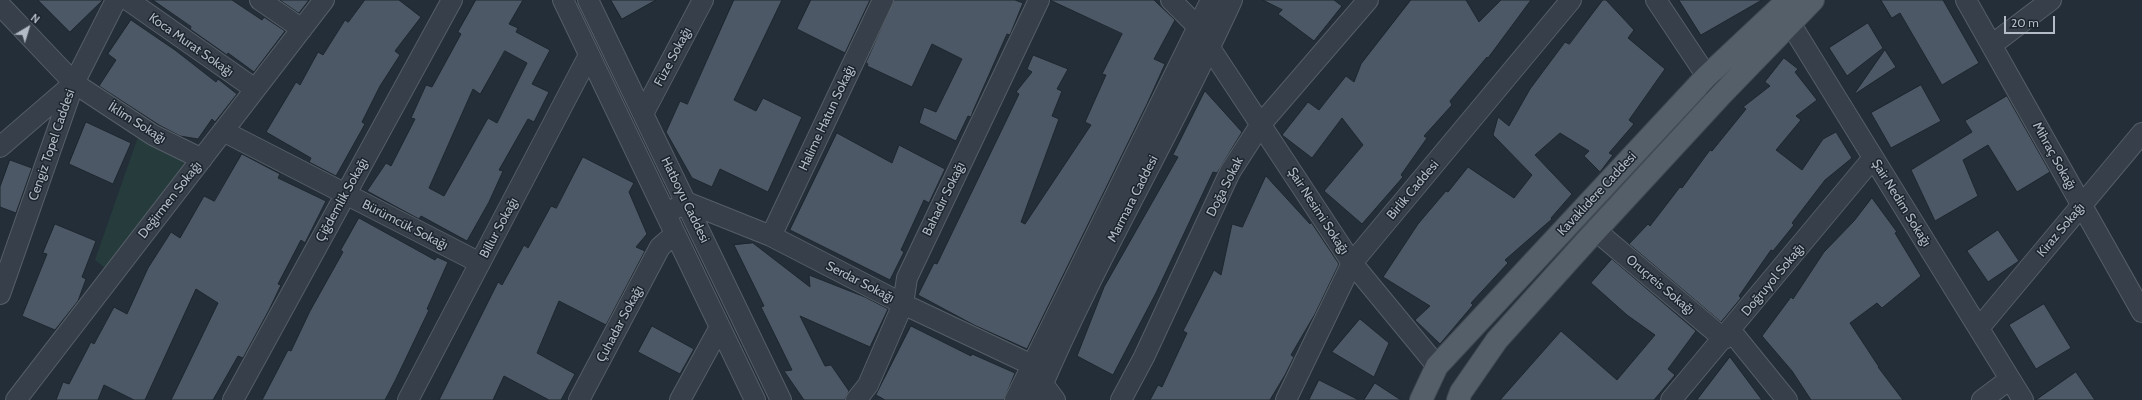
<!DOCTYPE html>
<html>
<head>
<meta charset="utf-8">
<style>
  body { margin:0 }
  #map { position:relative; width:2142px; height:400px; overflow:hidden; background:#232e39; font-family:Cabin,sans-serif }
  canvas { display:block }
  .north { position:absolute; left:8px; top:8px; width:40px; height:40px; -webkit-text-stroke:3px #1c252e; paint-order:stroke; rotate:38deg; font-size:11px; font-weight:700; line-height:16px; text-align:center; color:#b2bbc6 }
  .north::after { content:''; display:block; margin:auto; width:14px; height:18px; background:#b2bbc6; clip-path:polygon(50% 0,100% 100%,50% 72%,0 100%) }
  .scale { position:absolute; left:2004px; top:16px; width:51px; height:18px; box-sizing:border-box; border:2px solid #b2bbc6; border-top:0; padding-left:5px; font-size:12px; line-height:14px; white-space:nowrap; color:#b2bbc6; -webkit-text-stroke:3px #1c252e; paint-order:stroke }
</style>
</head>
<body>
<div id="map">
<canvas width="2142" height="400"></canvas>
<div class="north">N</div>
<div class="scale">20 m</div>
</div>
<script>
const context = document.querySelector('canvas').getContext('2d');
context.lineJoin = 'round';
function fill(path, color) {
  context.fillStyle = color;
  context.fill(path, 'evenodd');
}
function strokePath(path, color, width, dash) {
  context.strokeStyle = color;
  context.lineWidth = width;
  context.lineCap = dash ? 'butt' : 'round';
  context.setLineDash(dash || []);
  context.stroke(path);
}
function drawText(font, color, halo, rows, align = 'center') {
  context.font = font + ' Cabin,sans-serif';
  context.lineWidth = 3;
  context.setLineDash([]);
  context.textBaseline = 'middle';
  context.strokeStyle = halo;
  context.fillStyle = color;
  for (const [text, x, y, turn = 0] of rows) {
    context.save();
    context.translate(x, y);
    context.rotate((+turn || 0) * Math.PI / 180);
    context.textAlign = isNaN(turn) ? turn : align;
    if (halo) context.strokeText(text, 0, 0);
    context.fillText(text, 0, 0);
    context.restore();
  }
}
fill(new Path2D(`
  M 138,137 L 186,163 L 106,269 L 95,260 Z`), '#263b3b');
const building = new Path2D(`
  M 38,0 L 103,0 L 70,32 Z
  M 153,0 L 232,0 L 262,20 L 264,17 L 285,31 L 254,72 L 228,53 L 227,55 L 190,29 L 191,27 Z
  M 280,0 L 309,0 L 299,13 Z
  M 365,0 L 399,0 L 421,17 L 395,51 L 400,55 L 380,86 L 362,122 L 365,124 L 336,176 L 309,162 L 311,158 L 266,132 L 296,82 L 300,85 L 318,52 L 323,55 L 345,20 L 348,22 Z
  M 476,0 L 523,0 L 509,24 L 518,28 L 516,32 L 550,50 L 532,84 L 549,92 L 534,122 L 528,119 L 499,170 L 503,171 L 489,202 L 467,241 L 421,216 L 419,219 L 367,191 L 386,163 L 391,166 L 415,119 L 411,118 L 426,85 L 432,87 L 461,34 L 458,32 ZM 505,51 L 527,63 L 497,123 L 488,118 L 444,196 L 429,188 L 473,89 L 480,94 Z
  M 611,0 L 656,0 L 622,19 Z
  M 734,0 L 782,0 L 734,100 L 756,111 L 763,98 L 802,117 L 768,192 L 720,169 L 712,187 L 692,178 L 666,132 L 680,101 L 687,104 Z
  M 811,0 L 870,0 L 845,53 L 797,29 Z
  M 894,0 L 1015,0 L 1023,3 L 1010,35 L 1007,34 L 973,111 L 971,117 L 968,116 L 956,141 L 919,123 L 924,107 L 936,112 L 962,59 L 932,44 L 912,87 L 867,66 L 868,64 L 866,63 Z
  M 1050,0 L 1154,0 L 1175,20 L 1154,59 L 1165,64 L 1147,104 L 1027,349 L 974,325 L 918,295 L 934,263 L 937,264 L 1019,94 L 1016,92 L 1032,72 L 1027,69 L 1033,55 L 1068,69 L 1057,89 L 1062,91 L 1052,116 L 1059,119 L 1021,222 L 1025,224 L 1091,125 L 1085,122 L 1106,75 L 1102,74 L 1122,34 Z
  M 1263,0 L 1334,0 L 1342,6 L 1314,41 L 1278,14 L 1282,10 Z
  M 1411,0 L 1466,0 L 1479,22 L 1501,0 L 1531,0 L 1488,58 L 1487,57 L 1450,101 L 1452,105 L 1424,136 L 1427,138 L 1401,175 L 1403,177 L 1362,224 L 1324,191 L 1363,145 L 1342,118 L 1312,158 L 1282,135 L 1308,102 L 1319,110 L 1346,76 L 1354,82 L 1361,64 Z
  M 1603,0 L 1606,0 L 1634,30 L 1628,38 L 1665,69 L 1629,120 L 1634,124 L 1609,153 L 1613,155 L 1600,172 L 1584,156 L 1589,151 L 1560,133 L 1535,155 L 1572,194 L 1551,218 L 1552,219 L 1505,260 L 1508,263 L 1471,303 L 1473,305 L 1440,344 L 1415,320 L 1430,306 L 1383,277 L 1418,224 L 1446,191 L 1448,192 L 1468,167 L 1514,198 L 1532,175 L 1493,135 L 1498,117 L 1509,126 L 1530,89 L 1565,42 L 1569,44 Z
  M 1679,0 L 1762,0 L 1701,35 Z
  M 1881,0 L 1943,0 L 1979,63 L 1942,85 L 1900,13 L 1892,18 Z
  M 131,20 L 175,50 L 216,82 L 218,79 L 237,94 L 215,122 L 212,119 L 198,139 L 180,136 L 159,125 L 99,86 L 116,60 L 108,54 Z
  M 1868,23 L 1883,48 L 1847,76 L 1829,48 Z
  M 1885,50 L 1896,67 L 1855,94 L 1855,93 Z
  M 1784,58 L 1798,69 L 1795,72 L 1817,100 L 1796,116 L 1801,120 L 1776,150 L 1802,170 L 1823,139 L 1836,132 L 1852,158 L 1825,180 L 1792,223 L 1794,225 L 1773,251 L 1771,250 L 1739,296 L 1741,298 L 1721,322 L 1629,244 L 1648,224 L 1650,226 L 1680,187 L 1682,188 L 1710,150 L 1712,151 L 1746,109 L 1743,107 L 1770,86 L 1765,82 Z
  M 1921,85 L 1941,121 L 1891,148 L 1871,113 Z
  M 1205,91 L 1242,132 L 1217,173 L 1213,172 L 1156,293 L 1113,375 L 1077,356 L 1104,287 L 1178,157 L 1173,155 Z
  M 2007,96 L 2050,172 L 2017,192 L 1988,145 L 1963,160 L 1978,196 L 1935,221 L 1911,170 L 1972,132 L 1965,121 Z
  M 86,122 L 131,143 L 113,184 L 69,164 Z
  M 837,133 L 892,163 L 899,145 L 945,169 L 929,203 L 924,200 L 901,250 L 904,252 L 890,280 L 790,230 Z
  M 242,154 L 280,174 L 278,178 L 326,201 L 305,243 L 301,240 L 278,284 L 281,285 L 269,310 L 243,358 L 238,356 L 213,400 L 171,400 L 218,303 L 196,289 L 145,400 L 134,400 L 104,385 L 98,400 L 56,400 L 63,382 L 69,384 L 91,342 L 94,344 L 114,307 L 127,314 L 148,268 L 171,232 L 180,238 L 204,196 L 214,201 Z
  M 583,157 L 634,183 L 629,192 L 647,234 L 636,247 L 645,251 L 606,325 L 559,301 L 537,353 L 575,374 L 561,400 L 549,400 L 504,376 L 493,400 L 439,400 L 498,282 L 502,285 L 524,245 L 528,248 L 551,206 L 556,208 Z
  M 10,160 L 32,168 L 16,213 L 0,207 L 0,187 Z
  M 1266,176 L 1310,224 L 1311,222 L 1339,264 L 1315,314 L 1291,355 L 1294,357 L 1285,375 L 1270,400 L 1150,400 L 1158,385 L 1162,387 L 1187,333 L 1183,331 L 1214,270 L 1221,275 L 1232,224 L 1242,227 Z
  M 1872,198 L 1897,232 L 1895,233 L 1921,276 L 1882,308 L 1877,303 L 1850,323 L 1879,367 L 1878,367 L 1903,400 L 1811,400 L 1792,371 L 1762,336 L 1791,297 L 1793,299 L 1824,252 L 1854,221 Z
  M 359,218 L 435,260 L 437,257 L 448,262 L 427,309 L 429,310 L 395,381 L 385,400 L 262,400 L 288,350 L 291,351 L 310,311 L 343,252 L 341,250 Z
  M 55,224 L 96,241 L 82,277 L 86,279 L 78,301 L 55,330 L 22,316 L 47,254 L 43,253 Z
  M 1998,230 L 2019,261 L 1988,282 L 1967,251 Z
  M 753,243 L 810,287 L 809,275 L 865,297 L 888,309 L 870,347 L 800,316 L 825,366 L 831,365 L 849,391 L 845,400 L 804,400 L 784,371 L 792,370 L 761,307 L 764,306 L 734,245 Z
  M 1612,259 L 1696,331 L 1668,369 L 1675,375 L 1654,400 L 1500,400 L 1561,331 L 1617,380 L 1655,335 L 1627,315 L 1591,283 Z
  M 2044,304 L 2071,348 L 2036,369 L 2009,325 Z
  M 1360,319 L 1389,343 L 1374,377 L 1332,352 Z
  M 652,326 L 694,349 L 680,374 L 638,352 Z
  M 911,326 L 971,356 L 972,354 L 1015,373 L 1004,400 L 885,400 L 876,395 Z
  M 1730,357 L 1762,400 L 1697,400 Z
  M 2076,372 L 2095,400 L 2036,400 Z
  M 1319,380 L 1359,400 L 1309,400 Z
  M 1375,383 L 1401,400 L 1364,400 Z`);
fill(building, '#4c5865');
strokePath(building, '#1e2730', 1);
const minor = new Path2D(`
  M 128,0 L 255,89
  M 260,0 L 302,29
  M 563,0 L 755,400
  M 588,0 L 781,400
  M 1171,0 L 1199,28 L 1210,48 L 1352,263 L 1437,366
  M 1656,0 L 1720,96
  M 1966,0 L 2142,312
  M 0,5 L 74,83 L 153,135 L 202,159
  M 1782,10 L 2023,400
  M 1993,44 L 2051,0
  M 643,114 L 703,0
  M 223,131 L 480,263
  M 0,147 L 73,84
  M 666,214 L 686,202 L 771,236 L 903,304 L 1032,365 L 1043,384 L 1055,400
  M 1595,230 L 1724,339
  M 771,236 L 883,0
  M 0,294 L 74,83 L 116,0
  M 1979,328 L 2142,133
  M 1731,331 L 1787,400
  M 16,400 L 324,0
  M 233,400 L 452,0
  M 408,400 L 589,55
  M 579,400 L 660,247 L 675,234
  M 680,400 L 720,327
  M 856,400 L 868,385 L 903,304 L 907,278 L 1039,0
  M 1015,400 L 1211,0
  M 1036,400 C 1093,263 1171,135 1232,0
  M 1121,400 L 1144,357 L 1230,172 L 1261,124 L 1368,0
  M 1286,400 L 1352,263 L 1571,0
  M 1671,400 L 1873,158
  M 1982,400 L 2010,379`);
const major = new Path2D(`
  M 1421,400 L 1437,366 L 1706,77 L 1788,0
  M 1458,400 L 1461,392 L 1497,340 L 1589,238 L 1720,96 L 1813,0`);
strokePath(minor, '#555e67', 22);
strokePath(major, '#404953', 24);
strokePath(minor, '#37404a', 20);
strokePath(major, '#555f6a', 22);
drawText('13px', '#b2bbc6', '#1c252e', [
  ["Koca Murat Sokağı",191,45,35],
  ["Füze Sokağı",673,57,-62],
  ["Halime Hatun Sokağı",827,118,-65],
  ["İklim Sokağı",137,123,32],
  ["Cengiz Topel Caddesi",52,145,-71],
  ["Mihraç Sokağı",2054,156,61],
  ["Doğa Sokak",1225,187,-63],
  ["Birlik Caddesi",1413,190,-50],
  ["Kavaklıdere Caddesi",1597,194,-47],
  ["Bahadır Sokağı",944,199,-64],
  ["Marmara Caddesi",1133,199,-63],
  ["Değirmen Sokağı",170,200,-52],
  ["Çiğdemlik Sokağı",342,200,-61],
  ["Hatboyu Caddesi",685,200,64],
  ["Şair Nedim Sokağı",1901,203,58],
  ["Şair Nesimi Sokağı",1318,211,57],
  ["Bürümcük Sokağı",405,225,27],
  ["Billur Sokağı",499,228,-62],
  ["Kiraz Sokağı",2061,230,-50],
  ["Doğruyol Sokağı",1773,280,-50],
  ["Serdar Sokağı",860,282,27],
  ["Oruçreis Sokağı",1660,285,40],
  ["Çuhadar Sokağı",620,324,-62]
]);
</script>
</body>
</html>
